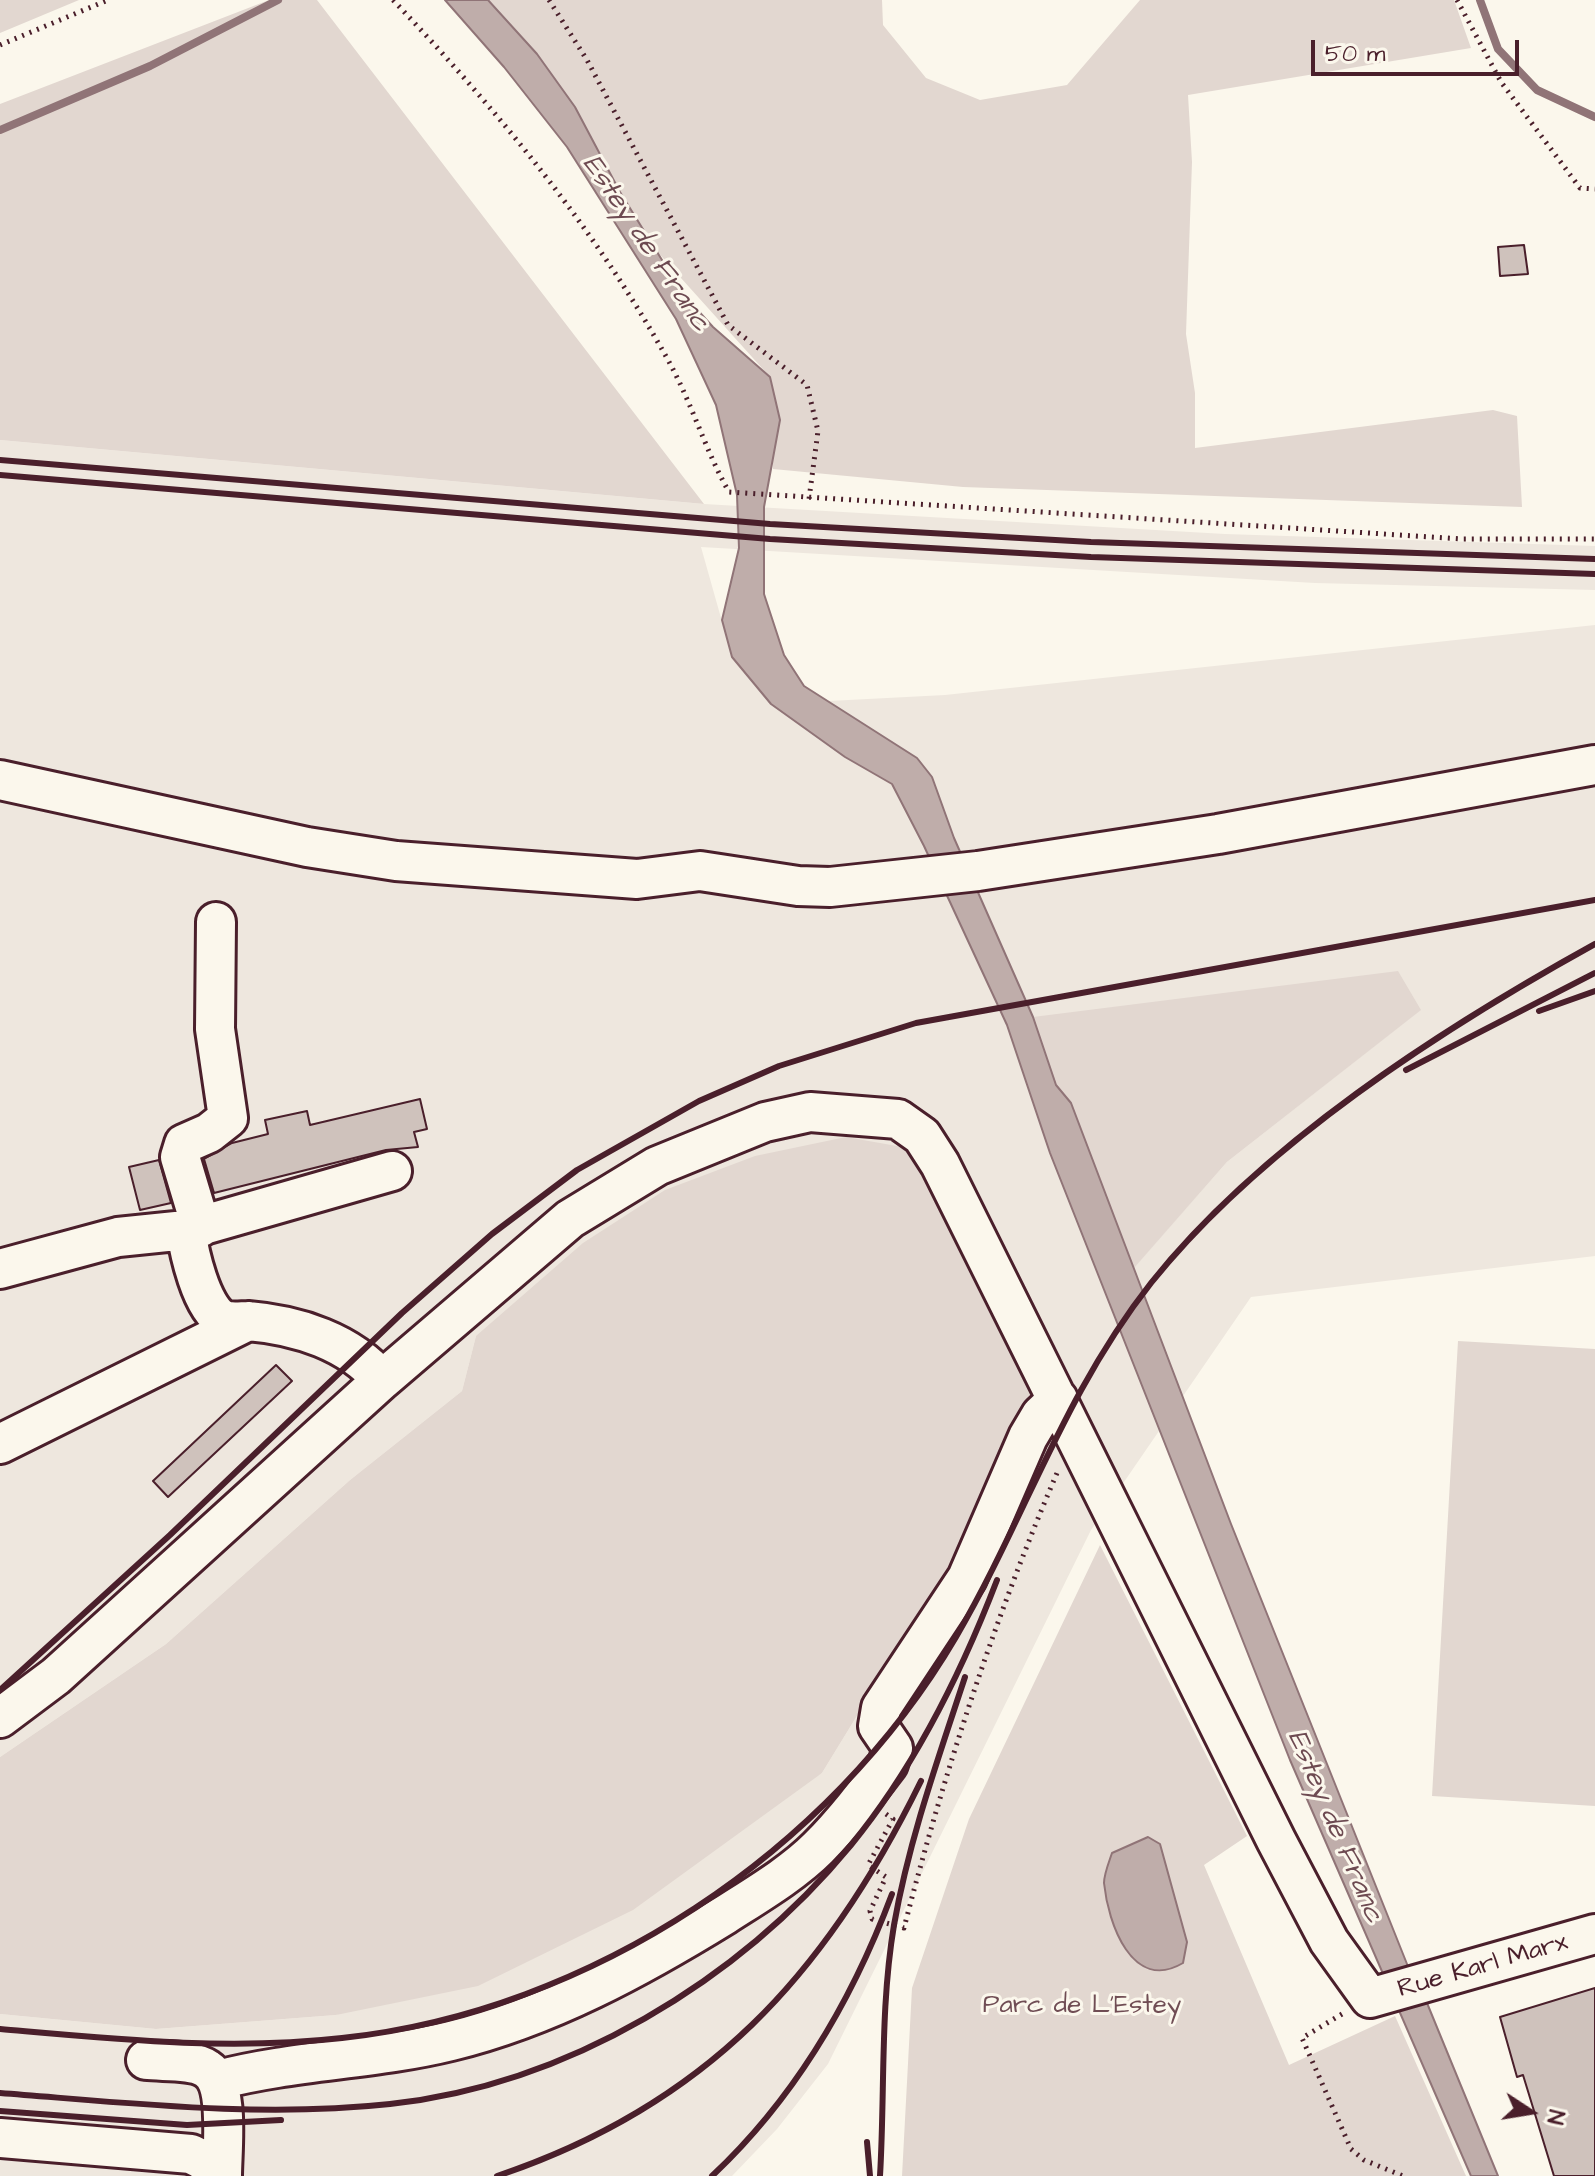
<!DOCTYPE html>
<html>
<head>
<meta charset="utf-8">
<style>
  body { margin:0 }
  #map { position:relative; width:1595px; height:2176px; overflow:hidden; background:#fbf7ec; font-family:"Architects Daughter",sans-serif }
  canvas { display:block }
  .north { position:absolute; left:1491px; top:2072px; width:80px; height:80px; -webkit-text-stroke:6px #fbf7ec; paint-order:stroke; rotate:102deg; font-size:22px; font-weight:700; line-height:32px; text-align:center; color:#4a1f2b }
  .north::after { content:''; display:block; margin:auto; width:28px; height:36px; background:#4a1f2b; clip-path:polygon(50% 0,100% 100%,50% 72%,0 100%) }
  .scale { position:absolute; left:1311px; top:40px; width:208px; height:36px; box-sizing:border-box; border:4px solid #4a1f2b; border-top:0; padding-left:10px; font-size:24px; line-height:28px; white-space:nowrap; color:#4a1f2b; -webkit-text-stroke:6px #fbf7ec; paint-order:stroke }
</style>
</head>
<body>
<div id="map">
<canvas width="1595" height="2176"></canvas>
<div class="north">N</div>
<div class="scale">50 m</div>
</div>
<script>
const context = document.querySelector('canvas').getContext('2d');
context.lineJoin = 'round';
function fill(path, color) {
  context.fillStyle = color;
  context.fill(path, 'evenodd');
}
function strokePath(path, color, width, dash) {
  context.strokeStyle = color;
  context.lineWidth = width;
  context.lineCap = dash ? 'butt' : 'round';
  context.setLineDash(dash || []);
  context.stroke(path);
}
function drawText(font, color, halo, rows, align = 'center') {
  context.font = font + ' "Architects Daughter",sans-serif';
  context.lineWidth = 6;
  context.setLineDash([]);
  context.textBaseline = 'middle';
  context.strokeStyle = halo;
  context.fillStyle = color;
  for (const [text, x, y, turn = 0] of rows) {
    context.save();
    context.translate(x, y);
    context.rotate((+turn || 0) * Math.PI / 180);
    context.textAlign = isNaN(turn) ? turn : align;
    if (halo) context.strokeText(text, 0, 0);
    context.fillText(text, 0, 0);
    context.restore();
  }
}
fill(new Path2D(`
  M 0,440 L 704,504 L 1225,534 L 1595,546 L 1595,590 L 1315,583 L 701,547 L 732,657 L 771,704 L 945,695 L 1595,625 L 1595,1256 L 1251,1297 L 1091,1530 L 828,2064 L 777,2129 L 732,2176 L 0,2176 L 0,2014 L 156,2029 L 336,2015 L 822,1773 L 1041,1415 L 476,1336 L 462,1391 L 350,1480 L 166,1644 L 0,1757 ZM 1420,1010 L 1227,1162 L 1134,1267 L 1071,1103 Z`), '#eee7de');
fill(new Path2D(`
  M 0,0 L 79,0 L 0,33 Z
  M 269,0 L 317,0 L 704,504 L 0,440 L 0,104 Z
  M 468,0 L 882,0 L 883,25 L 926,78 L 980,100 L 1067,85 L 1140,0 L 1454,0 L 1471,48 L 1188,95 L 1192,162 L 1186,334 L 1195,393 L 1195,448 L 1493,410 L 1517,416 L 1522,507 L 963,487 L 773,469 L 770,377 L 654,248 Z
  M 1398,971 L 1421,1010 L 1227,1162 L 1134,1268 L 1071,1103 L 1056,1085 L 1033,1017 Z
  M 846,1137 L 908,1148 L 1041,1415 L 822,1773 L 633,1910 L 478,1986 L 336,2015 L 156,2029 L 0,2014 L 0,1757 L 166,1644 L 350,1480 L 462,1391 L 476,1336 L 583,1243 L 665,1190 L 755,1156 Z
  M 1458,1341 L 1595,1349 L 1595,1806 L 1432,1796 Z
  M 1100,1545 L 1247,1836 L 1204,1865 L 1289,2065 L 1395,2016 L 1466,2176 L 902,2176 L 912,1988 L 969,1819 Z`), '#e2d7d0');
const water = new Path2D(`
  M 445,0 L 488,0 L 537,54 L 575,107 L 620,192 L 683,294 L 713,327 L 770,377 L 780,420 L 764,507 L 764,594 L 784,655 L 804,686 L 917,758 L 932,777 L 954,838 L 1033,1017 L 1056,1085 L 1071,1103 L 1231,1524 L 1409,1969 L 1427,2003 L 1498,2176 L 1471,2176 L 1290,1760 L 1050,1153 L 1007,1025 L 924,846 L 892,784 L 845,757 L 771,704 L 732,657 L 722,620 L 739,548 L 737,495 L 716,405 L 676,319 L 567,147 L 504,67 Z
  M 1148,1837 L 1160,1844 L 1187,1942 L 1183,1963 C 1132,1993 1108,1923 1104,1883 C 1104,1874 1109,1862 1112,1853 Z`);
fill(water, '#bfadaa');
strokePath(water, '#907477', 2);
strokePath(new Path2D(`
  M 1480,0 L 1498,49 L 1537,90 L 1595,117
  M 0,130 L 150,66 L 278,0`), '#907477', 8);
const building = new Path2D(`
  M 1524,245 L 1528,274 L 1500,276 L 1498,247 Z
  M 420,1099 L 427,1129 L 414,1132 L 418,1147 L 386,1150 L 214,1193 L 204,1159 L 232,1143 L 268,1134 L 265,1120 L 307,1111 L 310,1125 Z
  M 159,1160 L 171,1203 L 140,1210 L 129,1167 Z
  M 276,1365 L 292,1381 L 168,1497 L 153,1481 Z
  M 1595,1988 L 1595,2176 L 1554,2176 L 1523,2075 L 1517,2077 L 1500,2017 Z`);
fill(building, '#cfc2bc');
strokePath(building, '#4a1f2b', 2);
const minor = new Path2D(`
  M 0,780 L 307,847 L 396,861 L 637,879 L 700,871 L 798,886 L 830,887 L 978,871 L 1218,834 L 1595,765
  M 201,1227 L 180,1157 L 184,1144 L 209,1133 L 228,1118 L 215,1029 L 216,922
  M 0,1269 L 118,1237 L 186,1230
  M 248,1321 C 241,1321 230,1323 222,1319 C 201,1307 189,1252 186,1230 L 392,1171
  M 0,1444 L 248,1321 C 298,1325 350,1342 382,1380
  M 0,1718 L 56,1676 L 382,1380 L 570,1219 L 657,1166 L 765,1122 L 810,1112 L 898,1119 L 922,1136 L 940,1164 L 1276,1840 L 1329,1941 L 1370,1998 L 1595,1934
  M 146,2060 C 163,2062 193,2059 207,2069 C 230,2084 222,2150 222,2176
  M 218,2080 C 294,2060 374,2060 451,2041 C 549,2017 639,1968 725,1915 C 756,1895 792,1874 818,1848 C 844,1822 866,1793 888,1764 L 893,1748 L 878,1726 L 881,1708 L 967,1578 L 1028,1437 L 1041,1415 L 1058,1399
  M 0,2138 L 191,2154 L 203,2160 L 217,2176`);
strokePath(minor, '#4a1f2b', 44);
strokePath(new Path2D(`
  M 393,0 C 497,110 594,227 668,360 C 692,403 705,450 729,492 L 1462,539 L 1595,539
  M 549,0 L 587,60 L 728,325 L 807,385 L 818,431 L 809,499
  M 1457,0 L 1501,82 L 1580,188 L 1595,189
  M 0,45 L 108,0
  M 886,1814 L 893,1819 L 868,1865 L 886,1877 L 870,1911 L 872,1919 L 904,1928 C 944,1773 994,1620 1057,1473
  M 1342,2014 L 1302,2038 L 1351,2149 L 1364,2160 L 1403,2176`), '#4a1f2b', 5, [2, 6]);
strokePath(minor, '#fbf7ec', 38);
strokePath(new Path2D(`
  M 0,460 L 770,524 L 1091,542 L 1595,559
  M 0,475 L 770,539 L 1091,557 L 1595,574
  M 1539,1011 L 1595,991
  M 1406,1070 L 1595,973
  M 0,1690 L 170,1535 L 402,1313 L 492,1234 L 577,1170 L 699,1101 L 779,1066 L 916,1023 L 1595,900
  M 0,2029 C 114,2039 228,2051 342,2038 C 591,2011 830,1852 956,1637 C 1026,1517 1063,1395 1151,1283 C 1262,1144 1441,1029 1595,944
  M 0,2093 C 130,2103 260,2118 390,2104 C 567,2085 739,1981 851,1845 C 915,1767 961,1674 997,1580
  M 0,2111 L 187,2125 L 281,2120
  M 867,2142 L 870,2176
  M 497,2176 C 706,2106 826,1975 921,1781
  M 712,2176 C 796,2097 852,2001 892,1894
  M 880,2176 C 885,2092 880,2008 894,1925 C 909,1840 938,1759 965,1677`), '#4a1f2b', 6);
drawText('26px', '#4a1f2b', '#fbf7ec', [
  ["Rue Karl Marx",1483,1967,-16]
]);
drawText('26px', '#704d54', '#fbf7ec', [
  ["Parc de L'Estey",1082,2007]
]);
drawText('italic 28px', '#6d4a51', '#fbf7ec', [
  ["Estey de Franc",645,244,56],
  ["Estey de Franc",1334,1827,67]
]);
</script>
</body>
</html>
